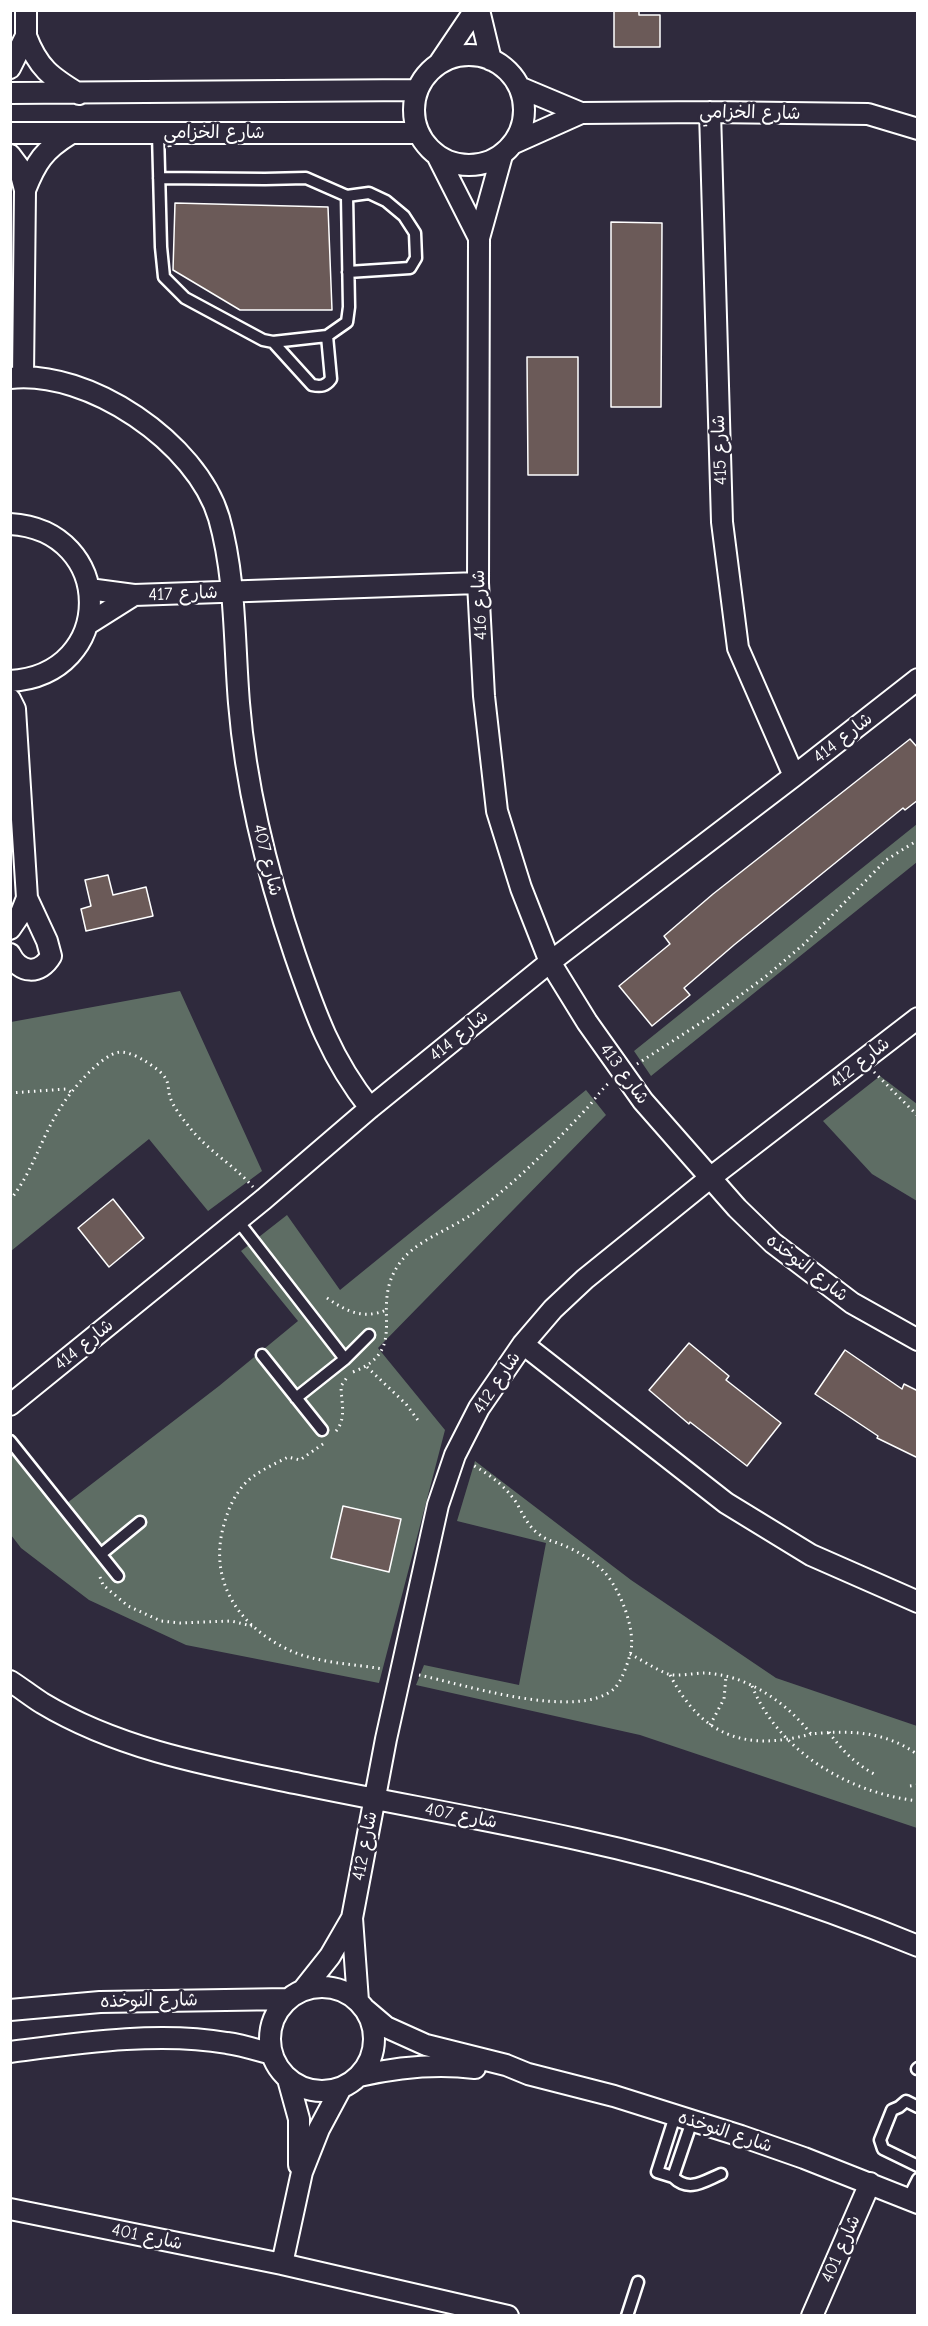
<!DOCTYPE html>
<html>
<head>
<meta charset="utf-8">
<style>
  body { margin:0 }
  #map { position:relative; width:928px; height:2326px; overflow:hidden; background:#2f2a3d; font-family:"Comic Neue",sans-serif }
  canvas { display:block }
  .frame { position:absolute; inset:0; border:12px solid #fff; pointer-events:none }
</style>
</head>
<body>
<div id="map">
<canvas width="928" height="2326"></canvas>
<div class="frame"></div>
</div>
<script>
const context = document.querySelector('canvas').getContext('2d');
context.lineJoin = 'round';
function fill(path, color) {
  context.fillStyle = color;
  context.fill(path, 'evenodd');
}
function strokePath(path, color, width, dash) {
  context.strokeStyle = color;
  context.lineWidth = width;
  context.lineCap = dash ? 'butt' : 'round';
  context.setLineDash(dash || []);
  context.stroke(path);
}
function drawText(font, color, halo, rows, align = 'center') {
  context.font = font + ' "Comic Neue","Playpen Sans Arabic",sans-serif';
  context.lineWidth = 5;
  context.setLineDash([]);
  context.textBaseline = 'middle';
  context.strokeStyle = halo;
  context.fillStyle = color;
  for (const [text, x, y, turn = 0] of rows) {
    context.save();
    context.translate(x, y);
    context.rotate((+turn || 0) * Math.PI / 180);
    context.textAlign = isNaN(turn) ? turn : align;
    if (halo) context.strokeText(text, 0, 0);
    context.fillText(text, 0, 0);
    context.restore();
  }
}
fill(new Path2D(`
  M 917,824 L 917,862 L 651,1076 L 634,1051 Z
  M 180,991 L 262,1171 L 208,1211 L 149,1139 L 11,1251 L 11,1022 Z
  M 880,1076 L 917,1104 L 917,1201 L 872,1174 L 823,1121 Z
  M 586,1090 L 606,1115 L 378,1348 L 445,1430 L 379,1683 L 186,1645 L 89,1600 L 21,1548 L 11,1535 L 10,1441 L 14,1438 L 67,1503 L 219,1386 L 298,1321 L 241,1251 L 287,1215 L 340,1290 Z
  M 475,1461 L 631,1580 L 776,1678 L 917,1726 L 917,1828 L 640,1735 L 416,1685 L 424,1665 L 519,1685 L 546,1543 L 457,1521 Z`), '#5e6d64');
const building = new Path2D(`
  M 614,10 L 639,10 L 639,15 L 660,15 L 660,47 L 614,47 Z
  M 175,203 L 328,207 L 332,310 L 240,310 L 173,270 Z
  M 611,222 L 662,223 L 661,407 L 611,407 Z
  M 527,357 L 578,357 L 578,475 L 528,475 Z
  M 910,739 L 918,748 L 918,800 L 905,810 L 903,808 L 734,945 L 684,988 L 690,995 L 652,1026 L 619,986 L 670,944 L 664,936 L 713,894 Z
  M 108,875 L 113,895 L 146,887 L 153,916 L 86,931 L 81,909 L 91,906 L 85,880 Z
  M 113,1199 L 144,1238 L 109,1267 L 78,1228 Z
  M 689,1343 L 729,1376 L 726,1380 L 781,1423 L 747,1466 L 690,1422 L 689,1424 L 649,1390 Z
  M 845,1350 L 902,1389 L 904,1384 L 918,1391 L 918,1458 L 877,1438 L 878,1436 L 815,1394 Z
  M 343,1506 L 401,1519 L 389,1572 L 331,1558 Z`);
fill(building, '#6b5a58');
strokePath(building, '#fff', 1.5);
const lane = new Path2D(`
  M 158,133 L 161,247 L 164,277 L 185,298 L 263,340 L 273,342 L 327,336 L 347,322 L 349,307 L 347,196
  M 159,178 L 265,179 L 306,178 L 347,196 L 369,193 L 386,201 L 404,216 L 415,233 L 416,258 L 410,268 L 348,272
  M 273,342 L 312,385 C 321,387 326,386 331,379 L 327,336
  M 238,1221 L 345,1359
  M 262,1355 L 322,1430
  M 296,1398 L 345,1359 L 369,1335
  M 10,1441 L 118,1576
  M 101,1554 L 140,1522
  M 917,2069 L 918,2068
  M 918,2107 L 906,2101 L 899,2107 L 892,2110 L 880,2140 L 883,2149 L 918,2166
  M 692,2121 L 673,2177 C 689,2193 704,2181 721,2174
  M 673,2177 L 657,2172 L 675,2116
  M 908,2199 L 918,2179
  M 627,2316 L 638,2282`);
const street = new Path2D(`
  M 479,10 L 491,60
  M 26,36 C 38,68 51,77 79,94
  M414 110a55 55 0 1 1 110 0a55 55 0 1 1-110 0Z
  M 440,62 L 475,10
  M 10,68 L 26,36 L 26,10
  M 519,87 L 581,113
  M 10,93 L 417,90
  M 710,112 L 722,522 L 738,648 L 794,776
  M 10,133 L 418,133
  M 514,143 L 581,113 L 710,112 L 868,114 L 918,129
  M 10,155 L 19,167 L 25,190 L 23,376
  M 502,155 L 479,238 L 478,583 L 484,696 L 497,811 L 521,888 L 550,962 L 587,1022 L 643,1101 L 737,1208 L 773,1243 L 852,1303 L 918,1340
  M 438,157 L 479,238
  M 25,190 C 36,162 44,150 70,134
  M 10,378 C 89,369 197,443 219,518 C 236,578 234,642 239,703 C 246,789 267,873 295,955 C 315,1013 331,1059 370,1108
  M 10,524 C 116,530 117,675 10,681
  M 89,589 L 134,595 L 478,583
  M 88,624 L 134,595
  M 10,699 L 15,709 L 27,898 L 21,913 L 10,929
  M 10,954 C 20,974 40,975 51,956 L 47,941 L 27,898
  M 523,1344 L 726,1503 L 811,1555 L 918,1602
  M 10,1405 L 264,1199 L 370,1108 L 550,962 L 794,776 L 918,679
  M 10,1681 C 21,1688 31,1696 42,1703 C 120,1750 212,1766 300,1784 C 392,1803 485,1819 576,1839 C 692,1864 808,1901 918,1946
  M270 2039a52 52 0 1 1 104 0a52 52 0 1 1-104 0Z
  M 303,1990 L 330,1956 L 352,1918
  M 358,2001 L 352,1918 L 386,1739 L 438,1505 L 455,1455 L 479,1408 L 523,1344 L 553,1309 L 585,1279 L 710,1178 L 918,1018
  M 10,2010 L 100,2002 L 288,1999
  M 366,2010 L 386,2027 L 426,2045 L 506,2065 L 528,2074 L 614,2096 L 741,2136 L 804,2158 L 918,2203
  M 10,2052 C 79,2043 158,2031 227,2043 C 242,2045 257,2050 272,2054
  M 359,2076 C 398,2067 435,2063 475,2068
  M 288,2079 L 299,2119 L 299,2165
  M 10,2209 L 282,2264 L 508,2316
  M 282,2264 L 302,2172 L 319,2129 L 341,2088
  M 812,2316 L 870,2183`);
strokePath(lane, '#fff', 15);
strokePath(street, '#fff', 24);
strokePath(new Path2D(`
  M 637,1064 L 719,1011 L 765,977 L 804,944 L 886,860 L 918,840
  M 874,1072 L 918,1116
  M 10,1093 L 66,1089 L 71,1092
  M 10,1200 C 33,1172 41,1137 61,1107 C 70,1092 101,1054 120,1052 C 129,1052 138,1057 145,1061 C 153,1066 162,1072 166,1079 C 169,1085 168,1091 170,1097 C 173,1106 181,1117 187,1124 C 207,1151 232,1163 253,1187
  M 327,1298 C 346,1311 363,1320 386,1310
  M 367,1367 L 406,1404 L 420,1423
  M 353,1372 C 412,1349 368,1308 399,1264 C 414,1242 444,1232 466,1218 C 481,1209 494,1198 507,1187 C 535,1163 562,1135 588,1107 C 595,1099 601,1090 609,1083
  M 336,1431 C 347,1418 341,1401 341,1386 L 348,1376
  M 323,1444 L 300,1460 L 288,1457 C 273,1465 253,1473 242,1487 C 232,1499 227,1513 223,1528 C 209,1583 240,1627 289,1650 C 317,1663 353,1664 383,1669
  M 100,1577 L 103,1585 L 128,1606 L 161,1621 L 180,1623 L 231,1621 L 252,1626
  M 630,1654 C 642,1660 655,1669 668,1674 C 677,1677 694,1673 705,1673 C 747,1675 786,1702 811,1734 C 849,1730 886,1731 918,1755
  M 419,1675 C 462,1684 579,1722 615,1688 C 622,1680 627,1665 630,1655 C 637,1632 621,1592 606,1574 C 595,1561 576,1550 560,1544 C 553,1541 546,1540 540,1535 C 528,1527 523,1514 516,1502 C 504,1485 489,1474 471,1464
  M 670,1675 C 702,1736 745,1752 811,1734
  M 752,1686 C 779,1752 849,1793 918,1801
  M 710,1725 L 724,1699 L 726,1676
  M 829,1732 C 842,1751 855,1763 874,1774
  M 910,1786 L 918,1785`), '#fff', 3, [1.5, 4.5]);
strokePath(lane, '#2f2a3d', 10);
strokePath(street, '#2f2a3d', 20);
drawText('18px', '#fff', '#2f2a3d', [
  ["شارع الخزامي",750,113,1],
  ["شارع الخزامي",214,133],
  ["شارع 415",720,450,-92],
  ["شارع 417",183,594,-2],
  ["شارع 416",480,605,-92],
  ["شارع 414",843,738,-38],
  ["شارع 407",267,860,76],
  ["شارع 414",459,1036,-39],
  ["شارع 412",860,1063,-38],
  ["شارع 413",624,1074,54],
  ["شارع النوخذه",807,1268,38],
  ["شارع 414",84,1345,-39],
  ["شارع 412",497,1383,-56],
  ["شارع 407",461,1816,11],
  ["شارع 412",365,1846,-79],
  ["شارع النوخذه",149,2001,-1],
  ["شارع النوخذه",725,2132,18],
  ["شارع 401",147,2237,12],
  ["شارع 401",841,2249,-66]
]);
</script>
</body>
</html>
